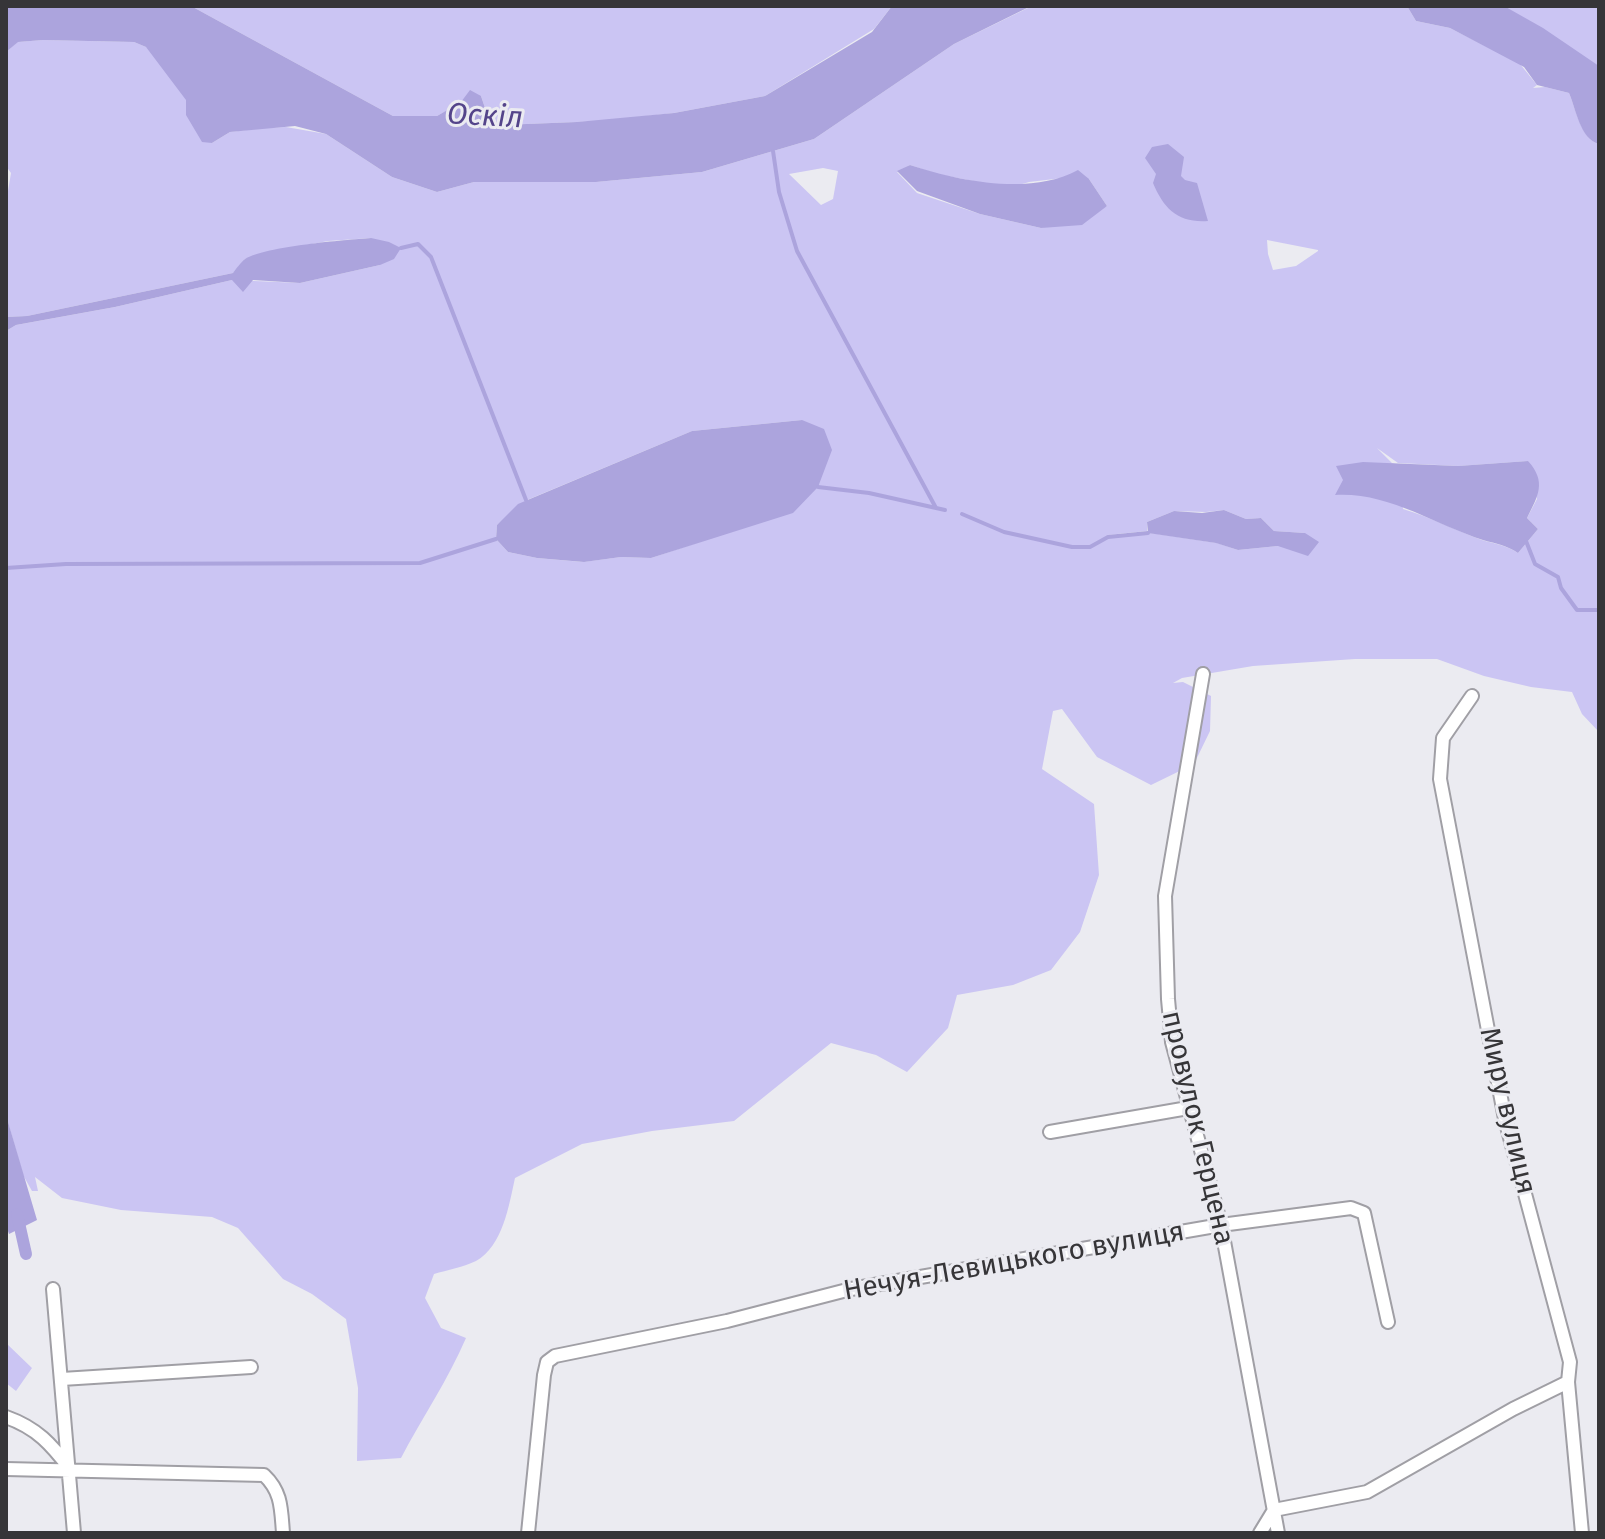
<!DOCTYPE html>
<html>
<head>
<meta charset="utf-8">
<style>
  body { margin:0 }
  #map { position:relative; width:1605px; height:1539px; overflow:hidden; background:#ebebf1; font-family:"Fira Sans",sans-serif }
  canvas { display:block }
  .frame { position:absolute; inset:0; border:8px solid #363538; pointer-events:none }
</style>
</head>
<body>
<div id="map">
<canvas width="1605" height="1539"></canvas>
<div class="frame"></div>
</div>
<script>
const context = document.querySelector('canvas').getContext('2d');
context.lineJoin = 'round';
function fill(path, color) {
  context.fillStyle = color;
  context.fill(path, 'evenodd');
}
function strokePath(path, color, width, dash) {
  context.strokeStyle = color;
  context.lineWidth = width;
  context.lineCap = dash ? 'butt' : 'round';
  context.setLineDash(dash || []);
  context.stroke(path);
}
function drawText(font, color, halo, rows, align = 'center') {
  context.font = font + ' "Fira Sans",sans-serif';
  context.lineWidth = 6;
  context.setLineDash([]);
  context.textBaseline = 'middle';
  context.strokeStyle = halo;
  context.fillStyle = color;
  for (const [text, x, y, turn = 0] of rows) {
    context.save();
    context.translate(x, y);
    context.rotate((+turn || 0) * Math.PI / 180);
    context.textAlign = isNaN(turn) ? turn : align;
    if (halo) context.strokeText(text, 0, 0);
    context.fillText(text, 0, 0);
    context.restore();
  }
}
fill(new Path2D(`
  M 191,6 L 892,6 L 874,29 L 765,96 L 674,113 L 602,121 L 501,125 L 486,111 L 481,96 L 460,103 L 437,116 L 393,116 Z
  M 1032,6 L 1407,6 L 1416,21 L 1450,28 L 1503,55 L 1520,64 L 1537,85 L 1533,88 L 1545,87 L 1569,93 C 1576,109 1581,139 1599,144 L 1599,732 L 1582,714 L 1572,692 L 1531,687 L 1484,676 L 1437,659 L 1355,659 L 1253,666 L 1182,678 L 1173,683 L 1183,682 L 1211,696 L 1210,731 L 1194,764 L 1151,785 L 1097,757 L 1062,709 L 1053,711 L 1042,769 L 1094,804 L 1099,875 L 1080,932 L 1051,970 L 1013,985 L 957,995 L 948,1028 L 907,1072 L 876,1055 L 831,1043 L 734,1121 L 652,1131 L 582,1144 L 515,1178 C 509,1205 503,1246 476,1261 C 464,1267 447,1270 434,1274 L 425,1298 L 441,1328 L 466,1338 C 448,1380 422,1418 401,1458 L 357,1461 L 358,1388 L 346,1319 L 312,1294 L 283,1279 L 238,1228 L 212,1217 L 121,1210 L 62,1198 L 35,1177 L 38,1191 L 32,1191 L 23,1175 L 6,1115 L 6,331 L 16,325 L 115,307 L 232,280 L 300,283 L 380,265 L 371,238 L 328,241 L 269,252 L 245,259 L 233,273 L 27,316 L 6,317 L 6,203 L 11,173 L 6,166 L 6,52 L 17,42 L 43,40 L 134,42 L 180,61 L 212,143 L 230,132 L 263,128 L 286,127 L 326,134 L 392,177 L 437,192 L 474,182 L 596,182 L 702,172 L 814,139 L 954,44 ZM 910,165 L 937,174 L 1009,188 L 1029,182 L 1063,178 L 1089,179 L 1107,206 L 1041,228 L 980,214 L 917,193 L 897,172 ZM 823,168 L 838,171 L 833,199 L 821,205 L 789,174 ZM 1267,240 L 1318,250 L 1318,251 L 1296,266 L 1273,270 L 1268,254 ZM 802,420 L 748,526 L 651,558 L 621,557 L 583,562 L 537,558 L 508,552 L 496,539 L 497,525 L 527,500 L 692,431 ZM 1377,448 L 1398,463 L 1458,466 L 1528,461 L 1537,499 L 1527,518 L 1538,529 L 1518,553 C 1506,545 1495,544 1482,540 C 1455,530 1430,517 1403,509 L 1399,465 L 1392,463 ZM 1224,510 L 1246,519 L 1261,518 L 1274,531 L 1305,533 L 1278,546 L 1238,550 L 1217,543 L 1151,533 L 1107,535 L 1147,531 L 1147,522 L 1174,511 L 1206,512 Z
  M 1498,6 L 1599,6 L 1599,66 L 1597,65 Z
  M 6,1343 L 32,1368 L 16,1391 L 6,1383 Z`), '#cbc5f3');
fill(new Path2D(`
  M 6,6 L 191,6 L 393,116 L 437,116 L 461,102 L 470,90 L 481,96 L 486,111 L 501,125 L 577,122 L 674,113 L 765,96 L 872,32 L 892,6 L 1031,6 L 954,44 L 814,139 L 702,172 L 596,182 L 474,182 L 437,192 L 392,177 L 326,134 L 295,126 L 230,132 L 212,143 L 202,142 L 186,115 L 186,100 L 146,47 L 134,42 L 43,40 L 18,42 L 6,52 Z
  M 1407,6 L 1504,6 L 1543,28 L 1599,66 L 1599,144 C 1580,139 1576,109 1569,93 L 1537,85 L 1524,67 L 1450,28 L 1416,21 Z
  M 1168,144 L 1184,157 L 1181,176 L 1185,180 L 1197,183 L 1208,221 C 1178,223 1164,209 1153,183 L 1156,174 L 1145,158 L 1152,147 Z
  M 910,165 C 958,181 1031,196 1078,170 L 1089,179 L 1107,206 L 1082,225 L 1041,228 L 980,214 L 917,191 L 897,171 Z
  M 371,238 L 389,242 L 401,248 L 394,259 L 380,265 L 300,283 L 253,280 L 243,292 L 232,280 L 115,307 L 16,325 L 6,331 L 6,317 L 27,316 L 233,273 C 236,269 241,262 245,259 C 266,246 345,240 371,238 Z
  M 802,420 L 824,429 L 832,450 L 818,487 L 793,513 L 651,558 L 621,557 L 584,562 L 537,558 L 508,552 L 496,539 L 497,525 L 518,504 L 692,431 Z
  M 1528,461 C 1547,482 1538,496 1527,518 L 1538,529 L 1518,553 C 1506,545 1497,544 1483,540 C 1433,524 1389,492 1335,495 L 1343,480 L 1336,466 L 1363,462 L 1458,466 Z
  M 1224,510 L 1246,519 L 1261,518 L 1274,531 L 1305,533 L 1319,542 L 1308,556 L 1278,546 L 1238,550 L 1216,543 L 1148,533 L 1147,522 L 1174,511 L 1202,513 Z
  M 6,1115 L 37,1220 L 9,1234 L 6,1225 Z`), '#aca4dd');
strokePath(new Path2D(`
  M 773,151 L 779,192 L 797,251 L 936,508
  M 401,248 L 418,244 L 431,257 L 526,500
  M 818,487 L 869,493 L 945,510
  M 962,514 L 1004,532 L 1072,547 L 1090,547 L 1108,537 L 1148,533
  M 1526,541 L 1535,564 L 1558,577 L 1561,588 L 1577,610 L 1599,610
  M 6,568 L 66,564 L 420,563 L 496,539`), '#aca4dd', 4);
strokePath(new Path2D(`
  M 17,1214 L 26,1254`), '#aca4dd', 12);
const street = new Path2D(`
  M 1203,674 L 1165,896 L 1168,999 L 1172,1042 L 1221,1225 L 1278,1533
  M 1472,696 L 1443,738 L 1440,779 L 1505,1119 L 1570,1362 L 1568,1382 L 1582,1533
  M 1050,1132 L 1188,1108
  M 53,1289 L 74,1533
  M 62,1379 L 251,1367
  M 6,1417 C 37,1428 51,1444 71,1470
  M 6,1469 L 264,1475 C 282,1492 281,1509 283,1533
  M 528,1533 L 544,1375 L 547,1362 L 555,1356 L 727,1321 L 851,1289 L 1221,1225 L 1351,1208 L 1364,1213 L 1388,1322
  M 1260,1533 L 1274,1510 L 1367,1492 L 1513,1409 L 1568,1382`);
strokePath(street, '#a09fa5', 16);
strokePath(street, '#fff', 12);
drawText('28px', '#363538', '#ebebf1', [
  ["Миру вулиця",1507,1111,77],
  ["провулок Герцена",1197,1128,77],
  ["Нечуя-Левицького вулиця",1014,1262,-10]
]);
drawText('italic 30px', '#54448a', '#ebebf1', [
  ["Оскіл",485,117,3]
]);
</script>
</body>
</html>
